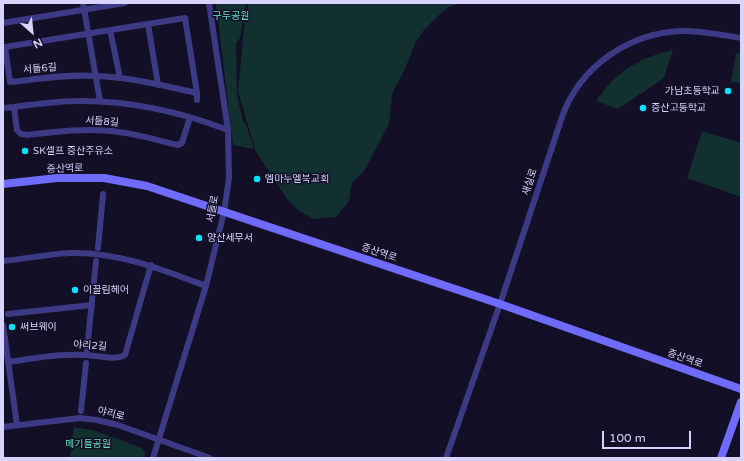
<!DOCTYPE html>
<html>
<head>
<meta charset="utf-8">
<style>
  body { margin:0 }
  #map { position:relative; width:744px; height:461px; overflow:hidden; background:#130f26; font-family:"Varela Round",sans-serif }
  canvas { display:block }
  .frame { position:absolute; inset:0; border:4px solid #d9d4ff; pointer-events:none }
  .north { position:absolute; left:12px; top:12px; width:40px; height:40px; -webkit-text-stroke:3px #130f26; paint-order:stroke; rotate:153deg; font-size:11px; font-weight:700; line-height:16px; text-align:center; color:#d9d4ff }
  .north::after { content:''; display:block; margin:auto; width:14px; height:18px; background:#d9d4ff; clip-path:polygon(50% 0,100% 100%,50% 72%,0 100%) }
  .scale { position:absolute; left:602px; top:431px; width:89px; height:18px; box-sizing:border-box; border:2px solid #d9d4ff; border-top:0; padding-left:5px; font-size:12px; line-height:14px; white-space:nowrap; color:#d9d4ff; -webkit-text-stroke:3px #130f26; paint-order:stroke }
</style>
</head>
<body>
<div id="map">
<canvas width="744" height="461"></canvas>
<div class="frame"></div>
<div class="north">N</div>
<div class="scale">100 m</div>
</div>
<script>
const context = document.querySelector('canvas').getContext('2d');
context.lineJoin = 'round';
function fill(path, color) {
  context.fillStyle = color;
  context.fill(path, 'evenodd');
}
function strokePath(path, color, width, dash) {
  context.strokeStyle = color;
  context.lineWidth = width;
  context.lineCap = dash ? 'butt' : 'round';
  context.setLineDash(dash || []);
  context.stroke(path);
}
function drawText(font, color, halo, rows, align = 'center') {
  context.font = font + ' "Varela Round","Noto Sans KR",sans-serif';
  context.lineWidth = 3;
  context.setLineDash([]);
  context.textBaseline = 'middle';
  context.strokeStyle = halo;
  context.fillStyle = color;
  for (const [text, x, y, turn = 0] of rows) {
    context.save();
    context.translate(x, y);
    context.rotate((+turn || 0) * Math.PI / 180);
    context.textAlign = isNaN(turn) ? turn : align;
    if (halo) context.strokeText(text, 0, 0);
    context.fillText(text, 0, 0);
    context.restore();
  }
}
fill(new Path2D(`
  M 216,3 L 246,3 L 240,38 L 236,43 L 237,95 L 243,121 L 246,125 L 254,149 L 233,145 Z
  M 249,3 L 462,3 L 449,7 L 439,15 L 423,31 L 415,44 L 404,71 L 392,94 L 389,124 L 364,171 L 352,183 L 349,201 L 336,217 L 314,219 L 299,211 L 287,199 L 256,152 L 238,91 L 245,19 Z
  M 673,50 L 664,78 L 618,109 L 596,101 C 616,72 638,58 673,50 Z
  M 736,53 L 741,54 L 741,83 L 731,82 Z
  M 702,131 L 741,143 L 741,197 L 687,178 Z
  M 74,427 L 96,431 L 142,448 L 146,453 L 144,458 L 70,458 Z`), '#12302f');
strokePath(new Path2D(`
  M 83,3 L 100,101
  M 3,23 L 125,3
  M 148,24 L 158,85
  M 110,30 L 120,78
  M 197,93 C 164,86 130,77 96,76 C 68,74 38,79 10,82 L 5,47 L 185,18 L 197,93 L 197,100
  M 14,107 C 36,104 58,101 81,101 C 132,101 181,112 228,130
  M 3,108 L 14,107 L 17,130 L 21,134 L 27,135 C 54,132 83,128 111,131 C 134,133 156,140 178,145 L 182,143 L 190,117
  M 98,248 L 103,194
  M 3,261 C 25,259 48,254 70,253 C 119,252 161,269 206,286
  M 8,314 L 92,305
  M 3,325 L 17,425
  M 87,350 L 96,261
  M 8,362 C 37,358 67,352 95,356 C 106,357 116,360 125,355 L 151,265
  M 81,411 L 86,363
  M 3,427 L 80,418 L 97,420 L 118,425 L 210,458
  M 153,458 L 206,286 L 224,212 L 229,178 L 228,130 L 209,3
  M 446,458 L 500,304 L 562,117 C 580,66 630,32 684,31 C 703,31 722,35 741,38`), '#3d3a85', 6);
strokePath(new Path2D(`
  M 3,184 L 57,178 L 104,178 L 147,186 L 500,304 L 741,389
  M 721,458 L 741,402`), '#6f6bff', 8);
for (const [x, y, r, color] of [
  [728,91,4,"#00e5ff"],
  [643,108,4,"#00e5ff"],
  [25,151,4,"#00e5ff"],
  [257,179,4,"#00e5ff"],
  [199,238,4,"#00e5ff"],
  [75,290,4,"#00e5ff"],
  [12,327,4,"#00e5ff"]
]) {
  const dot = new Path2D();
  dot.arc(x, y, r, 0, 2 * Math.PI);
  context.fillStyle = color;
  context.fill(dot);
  strokePath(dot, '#130f26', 1.5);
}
drawText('10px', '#5fe0c0', '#130f26', [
  ["구두공원",231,16],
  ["메기들공원",88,444]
]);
drawText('10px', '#d9d4ff', '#130f26', [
  ["서들6길",40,69,-5],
  ["서들8길",102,122,4],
  ["증산역로",65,169,-2],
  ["새실로",530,182,-72],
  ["서들로",213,209,-80],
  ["증산역로",379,253,18],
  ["야리2길",90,346,4],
  ["증산역로",685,359,19],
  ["야리로",111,414,14]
]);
drawText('10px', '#d9d4ff', '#130f26', [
  ["가남초등학교",720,91,"right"],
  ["증산고등학교",651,108],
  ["SK셀프 증산주유소",33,151],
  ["엠마누엘북교회",265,179],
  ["양산세무서",207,238],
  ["이끌림헤어",83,290],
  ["써브웨이",20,327]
], 'left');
</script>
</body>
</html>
